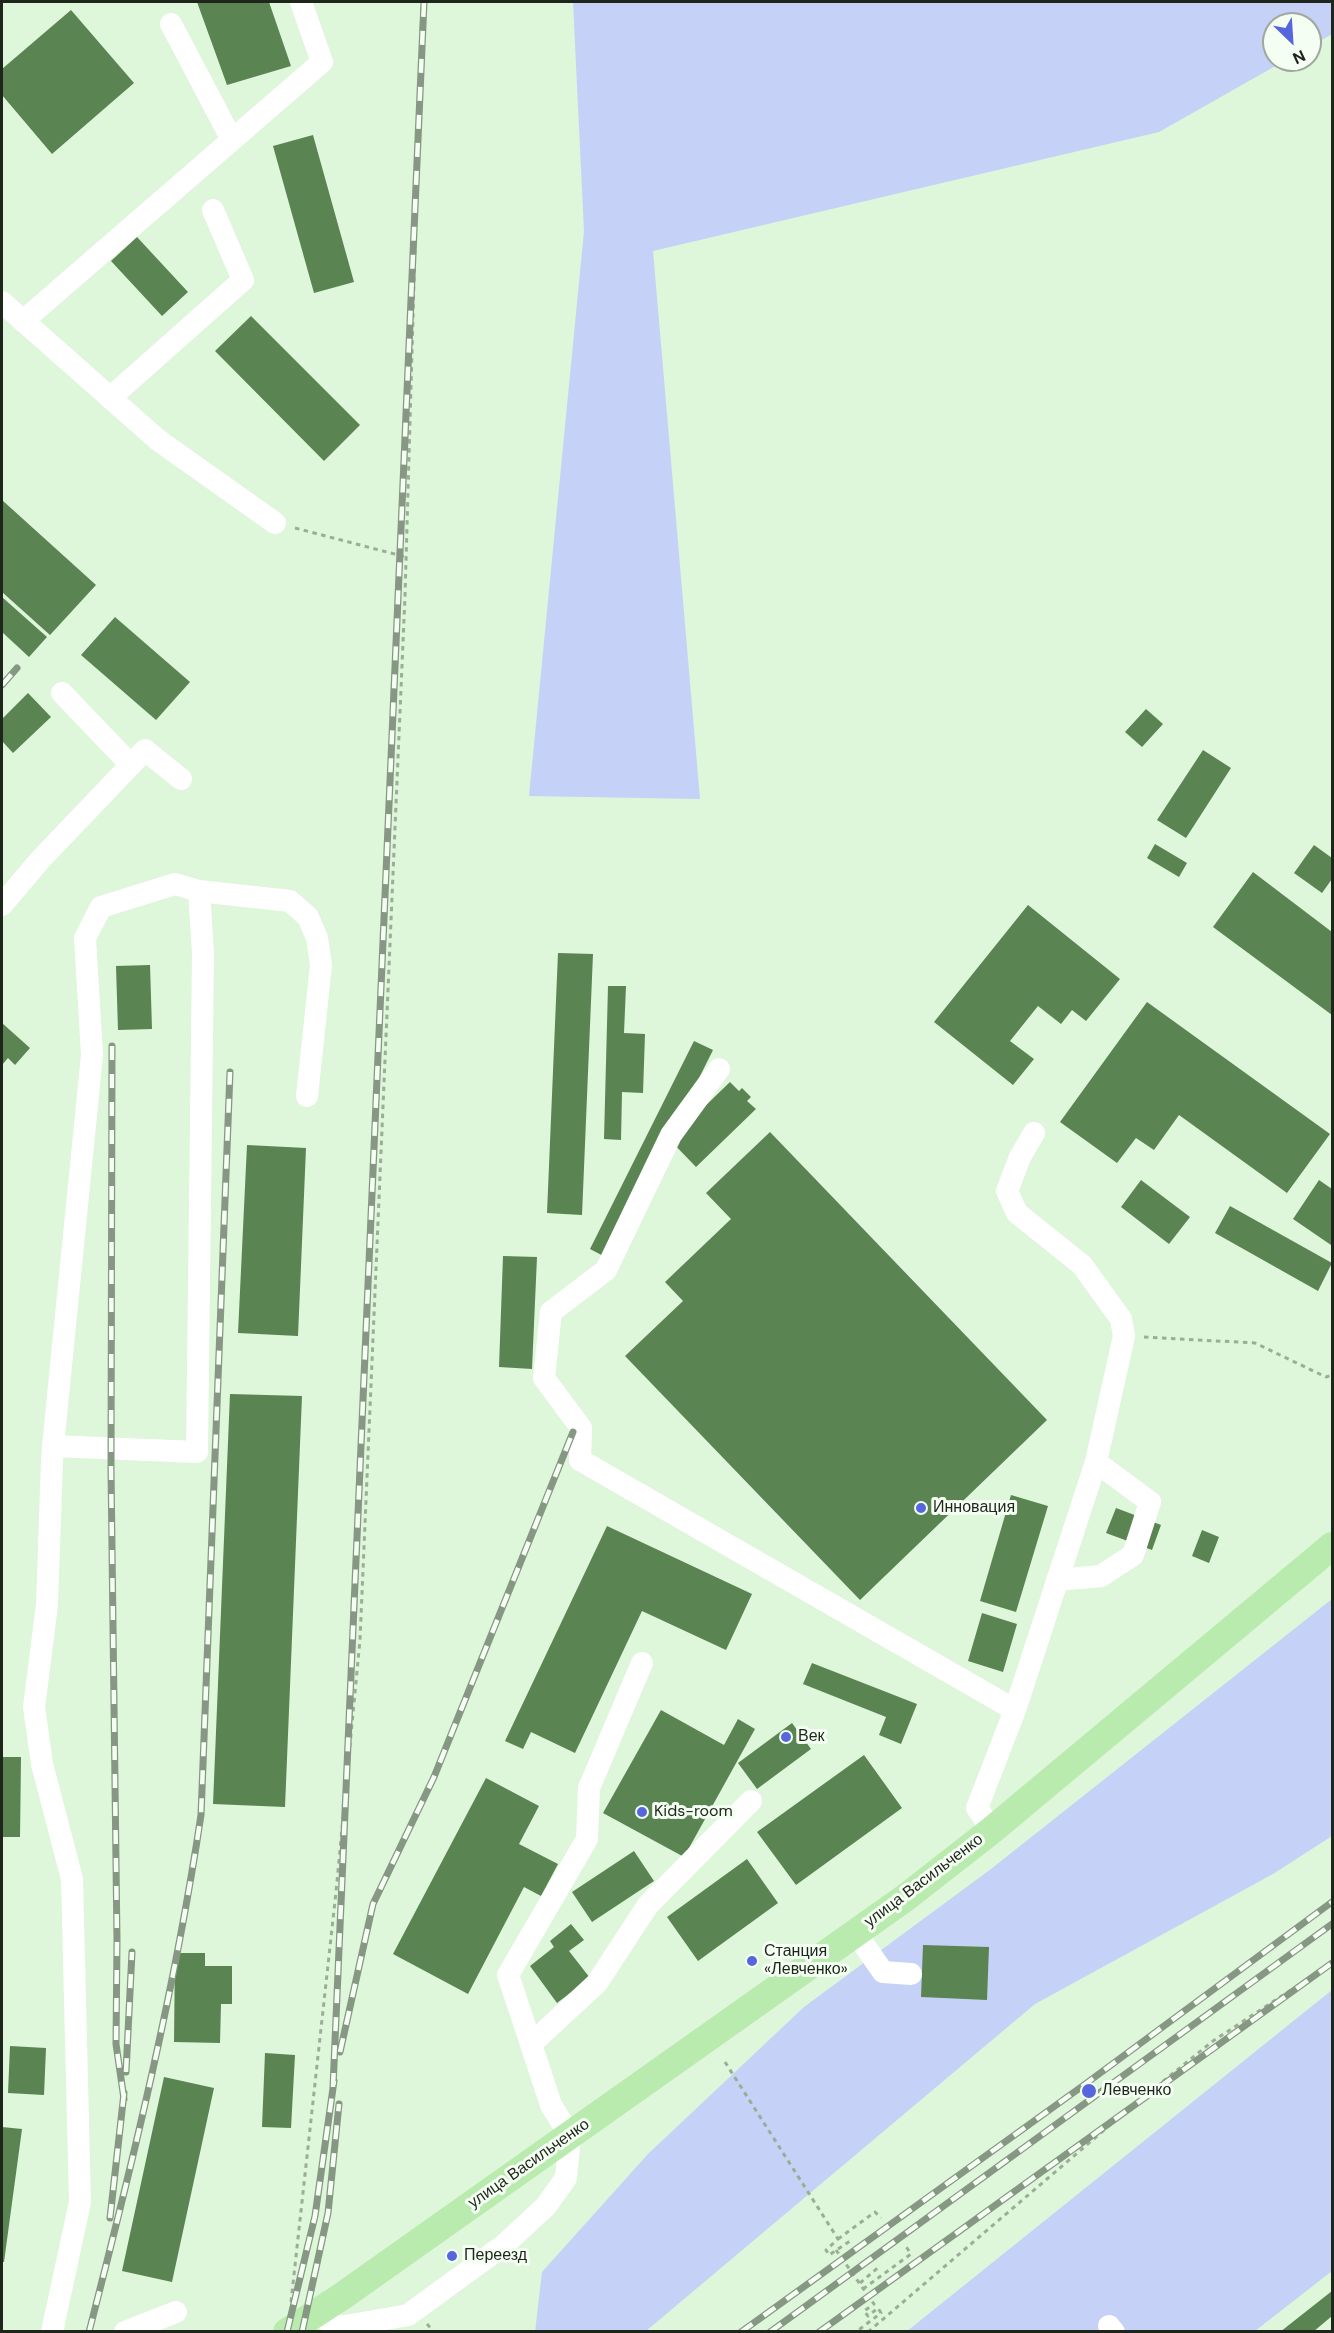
<!DOCTYPE html>
<html>
<head>
<meta charset="utf-8">
<style>
  body { margin:0 }
  #map { position:relative; width:1334px; height:2333px; overflow:hidden; background:#def6d9; font-family:"DM Sans",sans-serif }
  canvas { display:block }
  .frame { position:absolute; inset:0; border:3px solid #1e261c; pointer-events:none }
  .north { position:absolute; left:1262px; top:12px; width:60px; height:60px; box-sizing:border-box; background:#f5fef3; border:2px solid #9fa89d; border-radius:50%; rotate:155deg; font-size:16px; font-weight:700; line-height:24px; text-align:center; color:#1e261c }
  .north::after { content:''; display:block; margin:auto; width:21px; height:27px; background:#5666dc; clip-path:polygon(50% 0,100% 100%,50% 72%,0 100%) }
</style>
</head>
<body>
<div id="map">
<canvas width="1334" height="2333"></canvas>
<div class="frame"></div>
<div class="north">N</div>
</div>
<script>
const context = document.querySelector('canvas').getContext('2d');
context.lineJoin = 'round';
function fill(path, color) {
  context.fillStyle = color;
  context.fill(path, 'evenodd');
}
function strokePath(path, color, width, dash) {
  context.strokeStyle = color;
  context.lineWidth = width;
  context.lineCap = dash ? 'butt' : 'round';
  context.setLineDash(dash || []);
  context.stroke(path);
}
function drawText(font, color, halo, rows, align = 'center') {
  context.font = font + ' "DM Sans",sans-serif';
  context.lineWidth = 6;
  context.setLineDash([]);
  context.textBaseline = 'middle';
  context.strokeStyle = halo;
  context.fillStyle = color;
  for (const [text, x, y, turn = 0] of rows) {
    context.save();
    context.translate(x, y);
    context.rotate((+turn || 0) * Math.PI / 180);
    context.textAlign = isNaN(turn) ? turn : align;
    if (halo) context.strokeText(text, 0, 0);
    context.fillText(text, 0, 0);
    context.restore();
  }
}
fill(new Path2D(`
  M 573,2 L 1332,2 L 1332,34 L 1310,47 L 1310,24 L 1274,24 L 1274,60 L 1286,60 L 1159,132 L 653,251 L 700,799 L 529,796 L 584,231 Z
  M 1332,1599 L 1332,1836 L 1273,1874 L 1035,2004 L 646,2331 L 535,2332 L 542,2272 L 648,2154 L 804,2007 L 991,1869 Z
  M 1332,1990 L 1332,2271 L 1255,2331 L 906,2332 Z`), '#c6d1f8');
fill(new Path2D(`
  M 197,2 L 269,2 L 291,66 L 227,85 Z
  M 71,10 L 134,83 L 52,154 L 2,95 L 2,69 Z
  M 313,135 L 354,282 L 314,293 L 273,146 Z
  M 137,237 L 188,292 L 162,316 L 111,261 Z
  M 251,316 L 360,425 L 324,461 L 215,351 Z
  M 2,500 L 96,585 L 50,635 L 2,592 Z
  M 2,597 L 47,637 L 29,657 L 2,632 Z
  M 115,617 L 190,682 L 156,720 L 81,655 Z
  M 28,693 L 51,717 L 13,753 L 2,741 L 2,719 Z
  M 1146,709 L 1163,724 L 1142,747 L 1125,732 Z
  M 1203,750 L 1231,768 L 1186,838 L 1157,820 Z
  M 1155,844 L 1187,863 L 1179,877 L 1147,858 Z
  M 1314,845 L 1332,858 L 1332,879 L 1322,893 L 1294,873 Z
  M 1253,872 L 1332,932 L 1332,1015 L 1213,927 Z
  M 1028,905 L 1120,979 L 1086,1021 L 1072,1010 L 1061,1024 L 1038,1006 L 1010,1041 L 1034,1059 L 1013,1085 L 934,1022 Z
  M 558,953 L 593,954 L 582,1215 L 547,1213 Z
  M 150,965 L 152,1029 L 118,1030 L 116,966 Z
  M 608,986 L 626,986 L 624,1033 L 645,1034 L 643,1093 L 622,1092 L 621,1140 L 604,1139 Z
  M 1147,1002 L 1330,1134 L 1287,1193 L 1179,1115 L 1154,1150 L 1136,1138 L 1117,1163 L 1060,1122 Z
  M 2,1023 L 30,1048 L 15,1065 L 8,1058 L 2,1065 Z
  M 694,1041 L 713,1050 L 609,1259 L 590,1249 Z
  M 730,1082 L 739,1091 L 742,1088 L 751,1097 L 747,1101 L 756,1109 L 696,1167 L 670,1140 Z
  M 770,1132 L 1047,1420 L 860,1600 L 625,1356 L 683,1301 L 665,1282 L 731,1219 L 706,1193 Z
  M 247,1145 L 306,1148 L 298,1336 L 238,1333 Z
  M 1141,1180 L 1190,1217 L 1169,1244 L 1121,1207 Z
  M 1319,1180 L 1332,1189 L 1331,1245 L 1293,1219 Z
  M 1230,1206 L 1332,1263 L 1318,1291 L 1215,1233 Z
  M 503,1256 L 537,1257 L 532,1369 L 499,1367 Z
  M 230,1394 L 302,1396 L 285,1807 L 213,1804 Z
  M 1011,1495 L 1048,1506 L 1016,1612 L 980,1601 Z
  M 1116,1508 L 1161,1525 L 1152,1550 L 1106,1533 Z
  M 607,1526 L 752,1594 L 726,1650 L 642,1611 L 575,1753 L 531,1732 L 523,1749 L 505,1741 Z
  M 1202,1530 L 1219,1537 L 1209,1563 L 1192,1556 Z
  M 982,1613 L 1017,1624 L 1003,1672 L 968,1661 Z
  M 812,1663 L 917,1704 L 901,1744 L 879,1735 L 886,1717 L 803,1684 Z
  M 661,1710 L 724,1745 L 738,1719 L 755,1729 L 684,1857 L 603,1813 Z
  M 792,1723 L 811,1749 L 757,1789 L 738,1763 Z
  M 864,1755 L 902,1808 L 796,1885 L 757,1832 Z
  M 2,1757 L 21,1757 L 20,1837 L 2,1837 Z
  M 486,1778 L 539,1806 L 519,1844 L 558,1864 L 541,1896 L 524,1887 L 468,1994 L 393,1954 Z
  M 634,1851 L 654,1881 L 592,1922 L 572,1892 Z
  M 747,1859 L 778,1903 L 698,1961 L 667,1917 Z
  M 571,1924 L 584,1940 L 569,1951 L 590,1978 L 557,2003 L 530,1966 L 554,1947 L 550,1941 Z
  M 923,1945 L 989,1947 L 987,2000 L 921,1997 Z
  M 175,1953 L 205,1953 L 205,1966 L 232,1966 L 232,2004 L 221,2004 L 220,2043 L 174,2042 Z
  M 10,2046 L 46,2048 L 44,2095 L 8,2093 Z
  M 265,2053 L 295,2055 L 291,2128 L 262,2127 Z
  M 164,2077 L 214,2088 L 172,2282 L 122,2271 Z
  M 2,2127 L 22,2129 L 4,2262 L 2,2262 Z
  M 1332,2291 L 1332,2316 L 1313,2332 L 1280,2332 Z`), '#5a8451');
strokePath(new Path2D(`
  M 295,528 L 406,557
  M 1144,1337 L 1255,1343 L 1326,1377 L 1332,1375
  M 725,2062 L 838,2239 L 826,2250 L 829,2255 L 853,2239
  M 838,2239 L 875,2212 L 881,2218
  M 836,2250 L 874,2304 L 864,2311 L 868,2316 L 878,2308 L 881,2313 L 856,2332
  M 860,2283 L 880,2266
  M 863,2289 L 911,2254 L 905,2245
  M 291,2302 L 336,1892 L 360,1640 L 405,596 L 422,2
  M 427,2324 L 434,2332
  M 868,2332 L 1130,2108 L 1213,2041 L 1332,1963`), '#9bad97', 3, [4.5, 4.5]);
strokePath(new Path2D(`
  M 171,24 L 232,140
  M 2,302 L 158,440 L 275,523
  M 23,321 L 322,62 L 301,2
  M 110,398 L 243,280 L 213,210
  M 62,693 L 131,765
  M 199,891 L 290,901 L 308,917 L 317,938 L 321,965 L 307,1096
  M 2,905 L 41,859 L 145,750 L 181,779
  M 719,1069 L 671,1135 L 606,1270 L 551,1312 L 544,1378 L 581,1428 L 580,1460 L 1015,1710
  M 1057,1580 L 1101,1576 L 1133,1555 L 1150,1502 L 1096,1462
  M 992,1830 L 977,1808 L 1015,1710 L 1096,1462 L 1124,1336 L 1121,1319 L 1082,1265 L 1017,1213 L 1007,1191 L 1020,1157 L 1034,1133
  M 855,1932 L 883,1972 L 911,1974
  M 531,2044 L 508,1975 L 587,1839 L 589,1788 L 642,1663
  M 315,2314 L 340,2327 L 408,2315 L 504,2245 L 546,2206 L 566,2178 L 570,2136 L 551,2105 L 531,2044 L 597,1983 L 648,1905 L 751,1801
  M 1109,2326 L 1114,2332
  M 52,2332 L 80,2202 L 72,1879 L 42,1764 L 34,1707 L 47,1605 L 52,1460 L 53,1446 L 92,1055 L 85,938 L 101,907 L 175,884 L 199,891 L 203,953 L 197,1452 L 53,1446
  M 125,2332 L 176,2312`), '#fff', 22);
strokePath(new Path2D(`
  M 287,2332 L 341,2297 L 905,1898 L 992,1830 L 1332,1546`), '#b9ebae', 28);
const rail = new Path2D(`
  M 2,685 L 17,668
  M 112,1046 L 111,1469 L 117,1941 L 116,2044 L 124,2099
  M 340,2052 L 373,1904 L 434,1777 L 573,1432
  M 126,2072 L 132,1952
  M 333,2087 L 424,2
  M 110,2218 L 124,2093
  M 89,2332 C 133,2161 175,1989 201,1815 L 230,1072
  M 287,2332 L 315,2216 L 334,2081
  M 302,2332 L 328,2213 L 339,2104
  M 741,2332 L 1084,2085 L 1332,1902
  M 770,2332 L 1332,1924
  M 819,2332 L 1332,1963`);
strokePath(rail, '#869783', 7);
strokePath(rail, '#f5fef3', 4.5, [14]);
for (const [x, y, r, color] of [
  [921,1508,6,"#5666dc"],
  [786,1737,6,"#5666dc"],
  [642,1812,6,"#5666dc"],
  [752,1961,6,"#5666dc"],
  [1089,2091,8,"#5666dc"],
  [452,2256,6,"#5666dc"]
]) {
  const dot = new Path2D();
  dot.arc(x, y, r, 0, 2 * Math.PI);
  context.fillStyle = color;
  context.fill(dot);
  strokePath(dot, '#f5fef3', 2);
}
drawText('16px', '#1e261c', '#f5fef3', [
  ["Инновация",933,1508],
  ["Век",798,1737],
  ["Kids-room",654,1812],
  ["Станция",764,1952],
  ["«Левченко»",764,1970],
  ["Левченко",1102,2091],
  ["Переезд",464,2256]
], 'left');
drawText('16px', '#1e261c', '#f5fef3', [
  ["улица Васильченко",924,1881,-37],
  ["улица Васильченко",529,2164,-35]
]);
</script>
</body>
</html>
